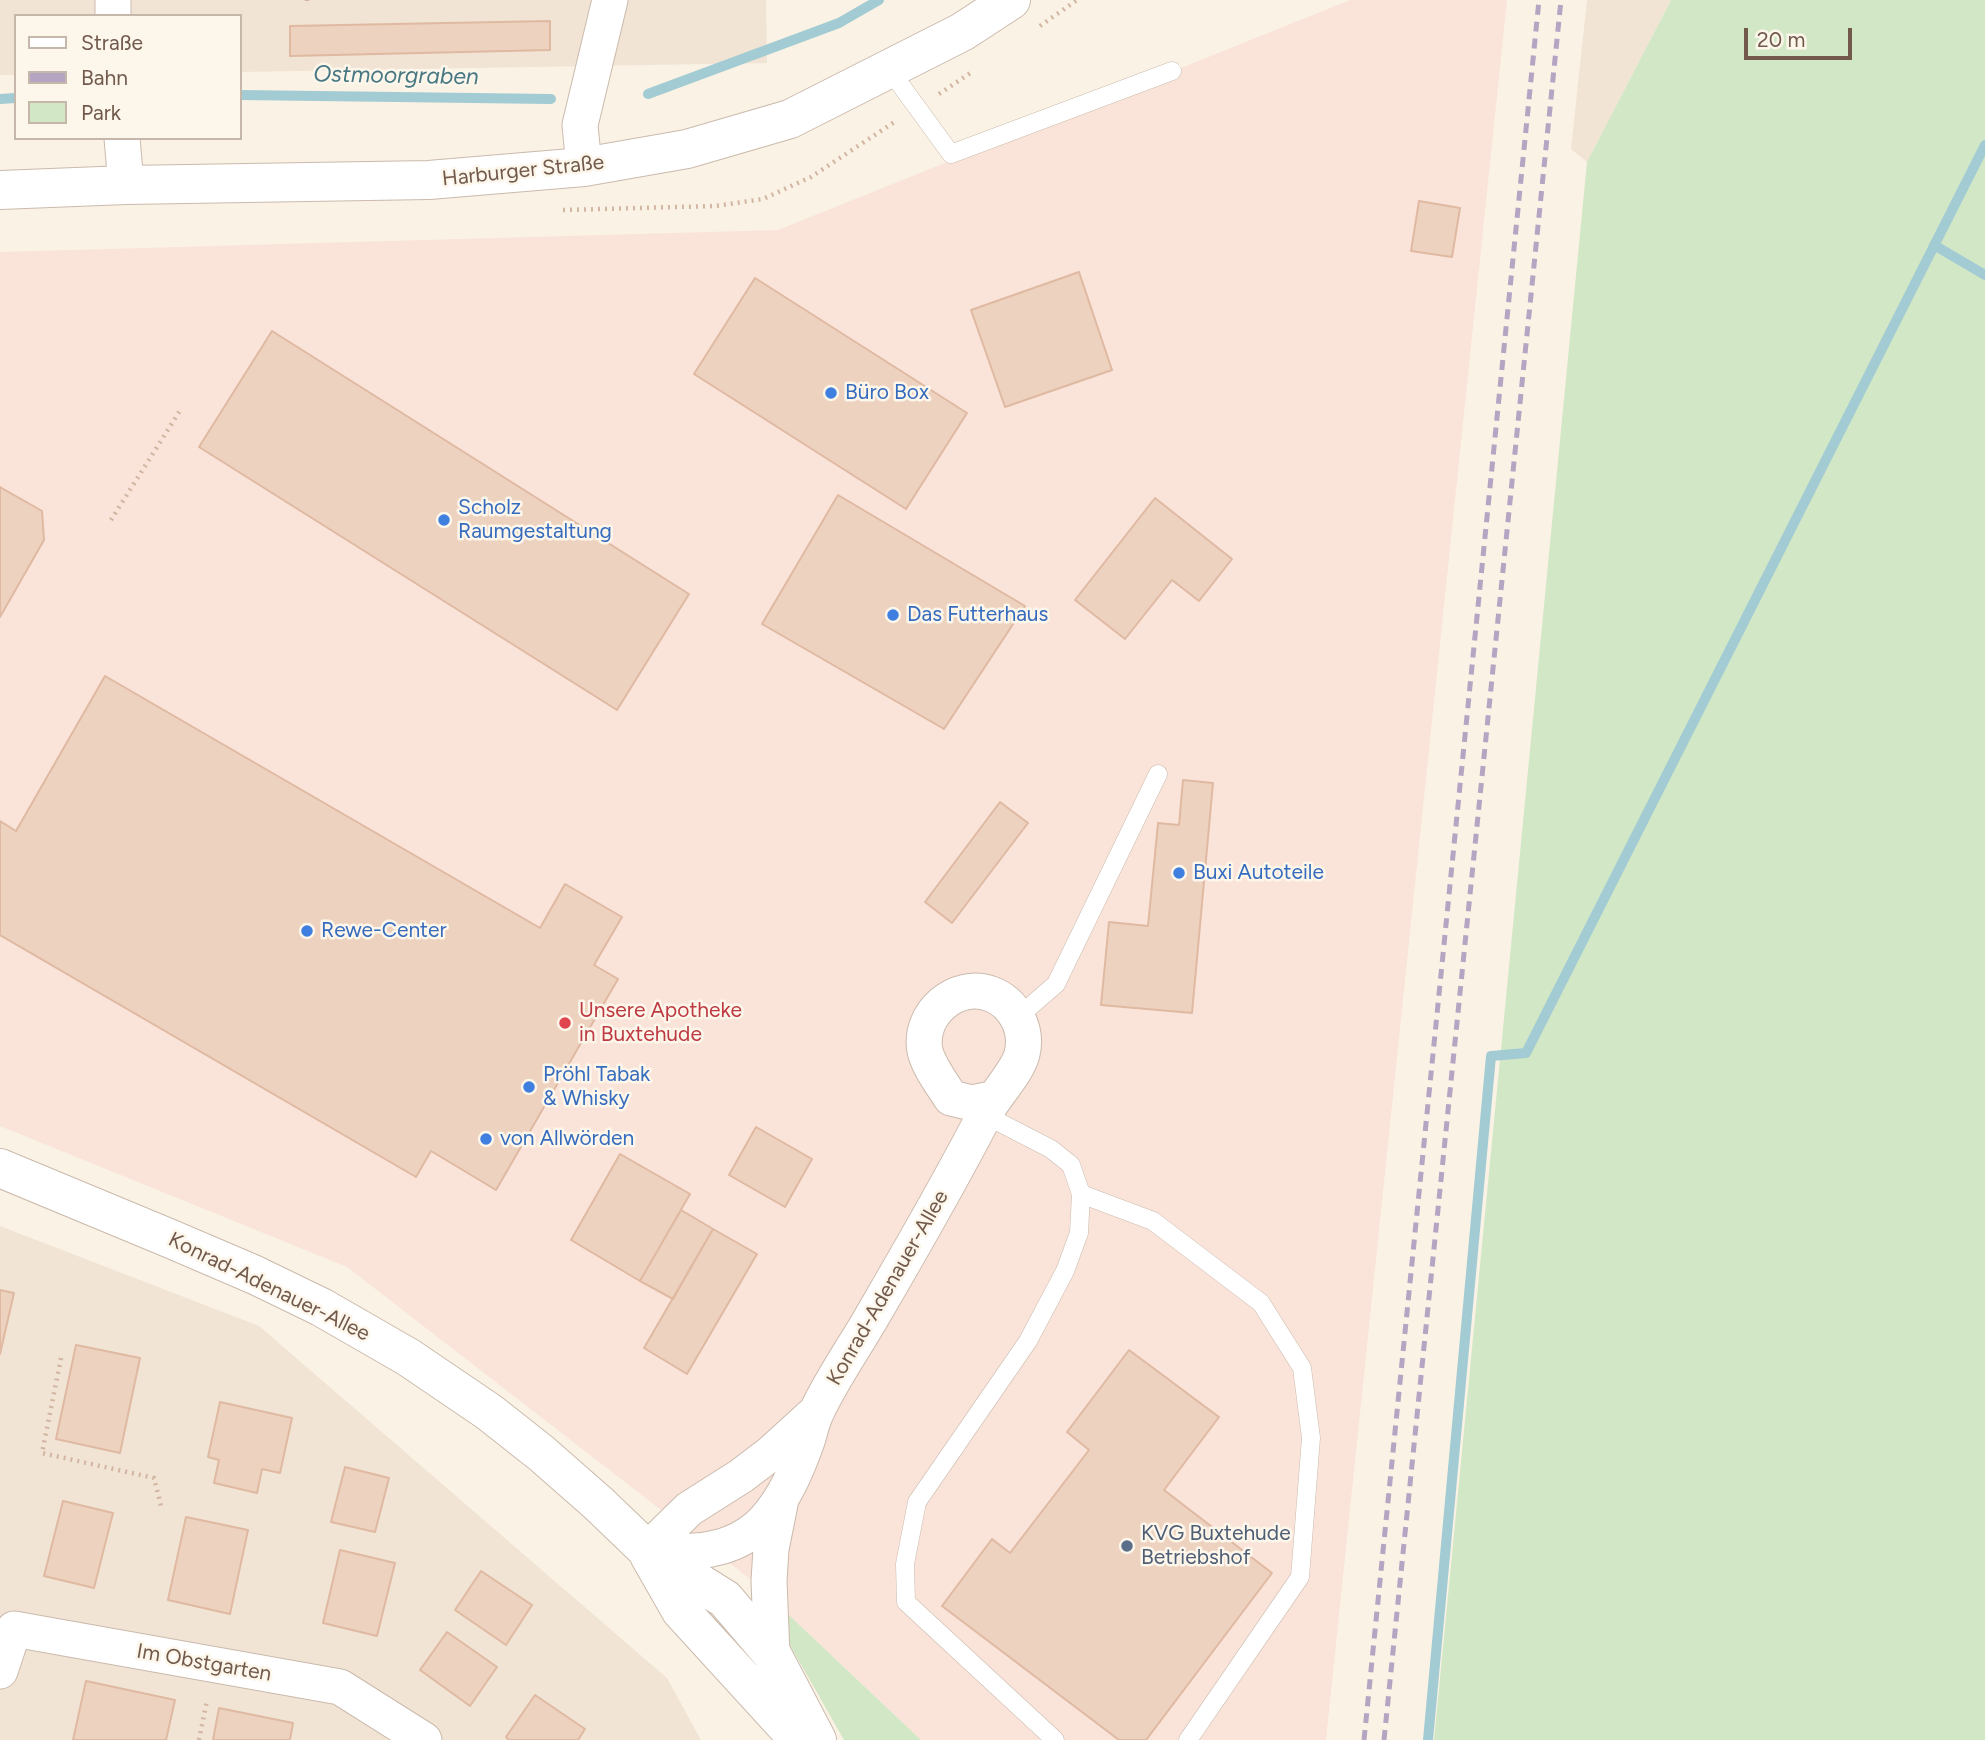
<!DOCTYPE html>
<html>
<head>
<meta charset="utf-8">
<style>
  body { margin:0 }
  #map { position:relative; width:1985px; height:1740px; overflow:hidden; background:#faf2e5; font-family:Figtree,sans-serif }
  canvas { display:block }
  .legend { position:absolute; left:14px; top:14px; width:228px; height:126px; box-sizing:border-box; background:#fdf6eb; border:2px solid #c5b8ab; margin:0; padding:9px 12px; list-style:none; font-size:21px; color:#715a4c }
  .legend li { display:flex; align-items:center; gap:14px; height:35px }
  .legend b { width:35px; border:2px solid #c5b8ab }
  .scale { position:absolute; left:1744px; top:28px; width:108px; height:32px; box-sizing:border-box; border:4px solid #715a4c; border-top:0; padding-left:9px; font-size:21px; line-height:24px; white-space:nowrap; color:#715a4c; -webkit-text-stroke:5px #fdf6eb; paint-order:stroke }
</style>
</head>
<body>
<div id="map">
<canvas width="1985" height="1740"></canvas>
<ul class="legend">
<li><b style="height:9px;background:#fff"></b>Straße</li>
<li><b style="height:9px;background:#b5a5c3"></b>Bahn</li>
<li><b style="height:19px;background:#d2e7c5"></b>Park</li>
</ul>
<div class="scale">20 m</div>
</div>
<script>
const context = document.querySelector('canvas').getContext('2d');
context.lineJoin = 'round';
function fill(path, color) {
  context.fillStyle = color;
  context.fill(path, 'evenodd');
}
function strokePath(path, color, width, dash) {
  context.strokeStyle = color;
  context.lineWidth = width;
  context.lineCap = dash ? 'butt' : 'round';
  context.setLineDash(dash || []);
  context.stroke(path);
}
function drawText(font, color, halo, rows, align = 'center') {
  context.font = font + ' Figtree,sans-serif';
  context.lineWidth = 5;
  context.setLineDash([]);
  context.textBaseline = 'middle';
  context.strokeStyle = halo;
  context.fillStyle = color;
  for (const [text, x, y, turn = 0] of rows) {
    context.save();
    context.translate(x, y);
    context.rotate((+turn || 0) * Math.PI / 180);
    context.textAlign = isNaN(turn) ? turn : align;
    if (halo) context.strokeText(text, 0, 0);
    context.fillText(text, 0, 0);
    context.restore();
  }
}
fill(new Path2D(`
  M 0,0 L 766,0 L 767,63 L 240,72 L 240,16 L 16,16 L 16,75 L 0,75 Z
  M 1587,0 L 1671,0 L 1587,162 L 1571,149 Z
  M 0,1226 L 259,1326 L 667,1678 L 701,1740 L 0,1740 Z`), '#f1e4d4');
fill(new Path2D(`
  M 1350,0 L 1507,0 L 1326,1740 L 921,1740 L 754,1582 L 347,1267 L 0,1126 L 0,252 L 778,230 Z`), '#fae4da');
fill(new Path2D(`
  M 1671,0 L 1985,0 L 1985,1740 L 1434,1740 L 1587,162 Z
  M 754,1582 L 921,1740 L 844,1740 Z`), '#d2e7c5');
strokePath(new Path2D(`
  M 648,94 L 839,23 L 879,0
  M 240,95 L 551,99
  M 0,99 L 16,98
  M 1934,245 L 1985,275
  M 1428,1740 L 1491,1056 L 1526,1053 L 1985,145`), '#a2cbd3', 10);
const building = new Path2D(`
  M 550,21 L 550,50 L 290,56 L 290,26 Z
  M 1419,201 L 1460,208 L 1452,257 L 1411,251 Z
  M 1079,272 L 1112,370 L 1005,407 L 971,310 Z
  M 755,278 L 967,413 L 906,509 L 694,374 Z
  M 272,331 L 689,594 L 617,710 L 199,447 Z
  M 0,487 L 42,511 L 44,540 L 0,617 Z
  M 838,495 L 1025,606 L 944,729 L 762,624 Z
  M 1155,498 L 1232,559 L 1199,601 L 1172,580 L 1125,639 L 1075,600 Z
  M 105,676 L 540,928 L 565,884 L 622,917 L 594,965 L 618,979 L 496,1190 L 431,1151 L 416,1177 L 0,935 L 0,821 L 16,831 Z
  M 1183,780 L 1213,783 L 1192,1013 L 1101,1005 L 1109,922 L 1148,926 L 1158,823 L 1179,825 Z
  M 1000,802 L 1028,823 L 952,923 L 925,902 Z
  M 756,1127 L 812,1159 L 785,1207 L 729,1175 Z
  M 620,1154 L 690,1194 L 640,1281 L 571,1240 Z
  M 681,1210 L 713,1229 L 673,1299 L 640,1281 Z
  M 713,1229 L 757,1254 L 687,1374 L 644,1348 Z
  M 0,1290 L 14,1293 L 0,1354 Z
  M 76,1345 L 140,1358 L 120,1453 L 56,1439 Z
  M 1129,1350 L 1219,1417 L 1164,1490 L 1272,1573 L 1146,1740 L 1119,1740 L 942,1606 L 992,1539 L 1010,1553 L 1089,1450 L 1067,1432 Z
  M 220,1402 L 292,1418 L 280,1473 L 262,1469 L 257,1493 L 214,1483 L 219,1460 L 208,1457 Z
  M 345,1467 L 389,1478 L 375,1532 L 331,1522 Z
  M 63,1501 L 113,1513 L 94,1588 L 44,1576 Z
  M 186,1517 L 248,1530 L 230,1614 L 168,1600 Z
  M 340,1550 L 395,1563 L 377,1636 L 323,1623 Z
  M 481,1571 L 532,1605 L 506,1645 L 455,1610 Z
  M 447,1632 L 497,1667 L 470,1706 L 420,1670 Z
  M 86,1681 L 175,1700 L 166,1740 L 73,1740 Z
  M 535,1695 L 585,1729 L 578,1740 L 509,1740 L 506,1737 Z
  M 219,1708 L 293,1723 L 290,1740 L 213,1740 Z`);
fill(building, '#edd2bf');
strokePath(building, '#dfb9a1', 2);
const service = new Path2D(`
  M 889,69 L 951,154 L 1172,71
  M 1018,1017 L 1056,984 L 1158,774
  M 985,1115 L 1051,1149 L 1071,1165 L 1081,1194 L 1079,1233 L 1065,1271 L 1028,1341 L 917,1502 L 905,1564 L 906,1602 L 1055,1740
  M 1081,1194 L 1153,1221 L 1261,1303 L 1302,1368 L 1311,1438 L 1300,1577 L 1188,1740`);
const minor = new Path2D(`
  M 113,0 L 113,16
  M 122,138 L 126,185
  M 584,167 L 580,125 L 610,0
  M 647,1550 C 688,1554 734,1554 765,1520 C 785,1498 797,1469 807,1441 C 810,1432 812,1421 817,1411 C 831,1381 853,1349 870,1320 C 910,1251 950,1183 986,1112 C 995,1095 1018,1071 1022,1054 C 1028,1030 1015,1003 991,994 C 956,981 918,1014 925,1051 C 929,1067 942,1084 951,1098 L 972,1103 L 992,1099
  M 647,1550 L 689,1509 L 741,1476 L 770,1454 L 814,1414
  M 772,1654 L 769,1581 L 771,1549 L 781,1499
  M 0,1671 L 14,1629 L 340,1687 L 424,1740`);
const tertiary = new Path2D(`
  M 0,190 L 126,185 L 429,180 L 584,167 L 687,149 L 790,119 L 962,32 L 1011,0
  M 0,1168 L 171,1239 L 255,1275 L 321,1307 L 408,1357 L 489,1412 L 541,1453 L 598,1503 L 647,1550 L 725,1599 L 772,1654 L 817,1740
  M 649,1555 L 681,1611 L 799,1740`);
strokePath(service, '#cbbaac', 19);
strokePath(minor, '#cbbaac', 37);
strokePath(tertiary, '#cbbaac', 40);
strokePath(new Path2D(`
  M 307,0 L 307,1
  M 1040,26 L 1077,0
  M 939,94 L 972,72
  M 563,210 L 715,206 L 763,199 L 811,177 L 896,121
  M 111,520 L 181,409
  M 61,1358 L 42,1453 L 154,1478 L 162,1510
  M 199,1740 L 207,1700`), '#d2b5a2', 4.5, [2, 5]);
strokePath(service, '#fff', 18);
strokePath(minor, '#fff', 35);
strokePath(tertiary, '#fff', 38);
strokePath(new Path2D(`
  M 1364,1740 L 1539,0
  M 1384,1740 L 1561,0`), '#b5a5c3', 5, [10, 7]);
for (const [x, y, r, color] of [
  [831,393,7,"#3f7fe0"],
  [444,520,7,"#3f7fe0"],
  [893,615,7,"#3f7fe0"],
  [1179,873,7,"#3f7fe0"],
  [307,931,7,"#3f7fe0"],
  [565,1023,7,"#e0444e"],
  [529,1087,7,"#3f7fe0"],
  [486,1139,7,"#3f7fe0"],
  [1127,1546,7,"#5c6f8a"]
]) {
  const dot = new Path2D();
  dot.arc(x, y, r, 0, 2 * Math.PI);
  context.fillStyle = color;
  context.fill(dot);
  strokePath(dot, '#fdf6eb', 2.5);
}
drawText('21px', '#715a4c', '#fdf6eb', [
  ["Harburger Straße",523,171,-6],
  ["Konrad-Adenauer-Allee",269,1287,26],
  ["Konrad-Adenauer-Allee",888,1288,-60],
  ["Im Obstgarten",204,1663,10]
]);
drawText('21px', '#366cbe', '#fdf6eb', [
  ["Büro Box",845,393],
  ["Scholz",458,508],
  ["Raumgestaltung",458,532],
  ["Das Futterhaus",907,615],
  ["Buxi Autoteile",1193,873],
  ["Rewe-Center",321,931],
  ["Pröhl Tabak",543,1075],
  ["& Whisky",543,1099],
  ["von Allwörden",500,1139]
], 'left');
drawText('21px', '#be3a42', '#fdf6eb', [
  ["Unsere Apotheke",579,1011],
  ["in Buxtehude",579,1035]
], 'left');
drawText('21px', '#4e5e75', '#fdf6eb', [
  ["KVG Buxtehude",1141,1534],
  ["Betriebshof",1141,1558]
], 'left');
drawText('italic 23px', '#487883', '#fdf6eb', [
  ["Ostmoorgraben",396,76,1]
]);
</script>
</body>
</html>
